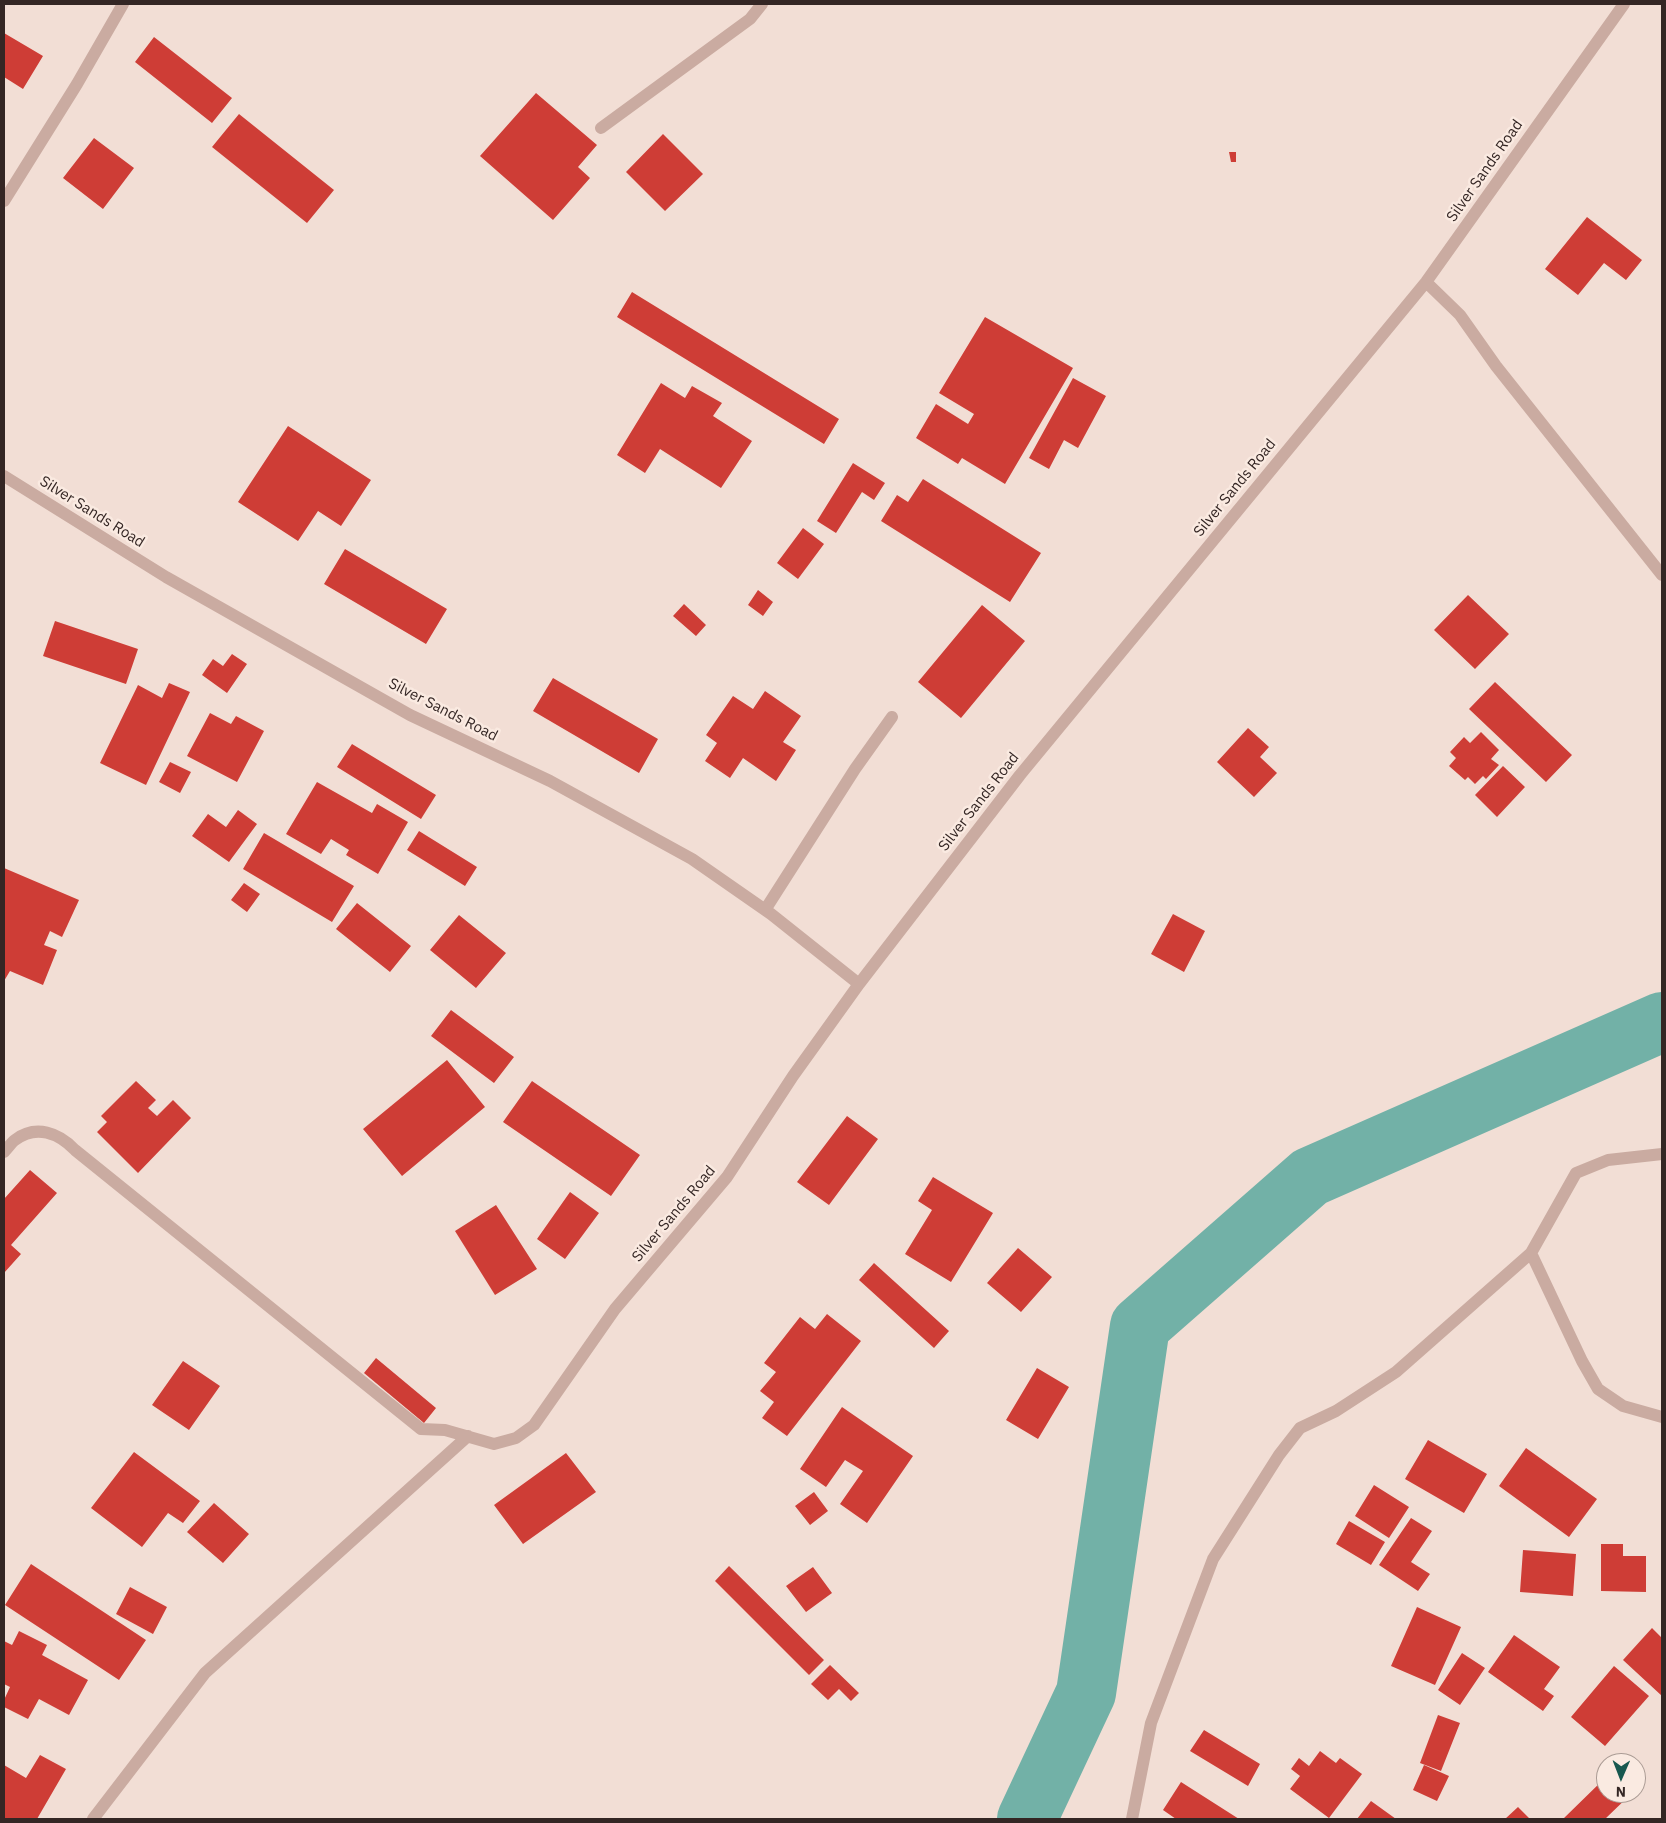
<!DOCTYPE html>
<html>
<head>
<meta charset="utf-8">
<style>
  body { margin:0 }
  #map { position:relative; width:1666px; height:1823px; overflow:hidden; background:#f2ded5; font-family:"IBM Plex Sans",sans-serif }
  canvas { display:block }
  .frame { position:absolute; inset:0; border:5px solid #342624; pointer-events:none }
  .north { position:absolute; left:1596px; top:1753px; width:50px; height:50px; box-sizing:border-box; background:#faeae1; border:1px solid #ab9c95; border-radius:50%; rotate:181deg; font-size:14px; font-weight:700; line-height:20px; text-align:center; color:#342624 }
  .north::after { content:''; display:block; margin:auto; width:18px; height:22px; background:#17584f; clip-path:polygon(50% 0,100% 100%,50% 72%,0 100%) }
</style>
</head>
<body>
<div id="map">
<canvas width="1666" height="1823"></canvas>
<div class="frame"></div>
<div class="north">N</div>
</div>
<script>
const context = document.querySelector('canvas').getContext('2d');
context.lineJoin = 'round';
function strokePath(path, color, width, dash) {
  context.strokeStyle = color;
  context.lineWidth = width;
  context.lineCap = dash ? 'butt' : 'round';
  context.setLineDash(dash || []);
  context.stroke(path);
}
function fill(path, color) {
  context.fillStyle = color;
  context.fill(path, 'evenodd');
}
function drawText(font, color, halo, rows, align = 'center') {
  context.font = font + ' "IBM Plex Sans",sans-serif';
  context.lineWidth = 5;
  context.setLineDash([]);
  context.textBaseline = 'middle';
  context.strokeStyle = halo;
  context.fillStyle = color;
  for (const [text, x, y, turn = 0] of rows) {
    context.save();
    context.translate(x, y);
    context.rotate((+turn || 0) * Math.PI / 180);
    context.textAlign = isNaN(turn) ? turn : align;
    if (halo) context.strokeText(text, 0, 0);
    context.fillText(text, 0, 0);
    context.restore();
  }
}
strokePath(new Path2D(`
  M 1027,1819 L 1086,1693 L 1140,1326 L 1310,1177 L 1662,1022`), '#72b1a7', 60);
fill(new Path2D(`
  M 4,33 L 43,56 L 23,89 L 4,77 Z
  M 154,37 L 232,98 L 212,123 L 135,62 Z
  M 536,93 L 597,145 L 578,167 L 590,178 L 553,220 L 480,156 Z
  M 239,114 L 334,190 L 307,223 L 212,147 Z
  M 663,134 L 703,174 L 665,211 L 626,172 Z
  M 94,138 L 134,168 L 103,209 L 63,178 Z
  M 1229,152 L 1236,152 L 1236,162 L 1231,162 Z
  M 1587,217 L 1642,260 L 1626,280 L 1604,263 L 1578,295 L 1545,269 Z
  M 632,292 L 839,419 L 824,444 L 617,317 Z
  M 985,317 L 1073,368 L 1005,484 L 962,458 L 958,464 L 916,438 L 936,404 L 968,424 L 974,414 L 939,393 Z
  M 1073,378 L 1106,396 L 1078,448 L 1064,440 L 1049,469 L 1029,458 Z
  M 661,383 L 685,398 L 692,386 L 722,403 L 713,416 L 752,441 L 721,488 L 660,449 L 645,473 L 617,455 Z
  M 288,426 L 371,480 L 341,526 L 318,511 L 298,541 L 238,502 Z
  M 853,463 L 885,483 L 874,500 L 862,492 L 836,533 L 817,521 Z
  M 923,479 L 1041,553 L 1010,602 L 881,521 L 897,495 L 908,502 Z
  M 803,528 L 824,544 L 798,579 L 777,563 Z
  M 345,549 L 447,609 L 426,644 L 324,584 Z
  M 758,590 L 773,602 L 763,616 L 748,605 Z
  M 1468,595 L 1509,634 L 1475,669 L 1434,630 Z
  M 684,604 L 706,625 L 696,636 L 673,616 Z
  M 982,605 L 1025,641 L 961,718 L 918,682 Z
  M 55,621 L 138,649 L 126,684 L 43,656 Z
  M 232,654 L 247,664 L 227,693 L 202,675 L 213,659 L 223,666 Z
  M 553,678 L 658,739 L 639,773 L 533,711 Z
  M 1495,682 L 1572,755 L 1546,782 L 1469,709 Z
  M 169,683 L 190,692 L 146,785 L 100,763 L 138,685 L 162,698 Z
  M 765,691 L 801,716 L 783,742 L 796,750 L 776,781 L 743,758 L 730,778 L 705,761 L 717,743 L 706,735 L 733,696 L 753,709 Z
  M 210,713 L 231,724 L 236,716 L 264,731 L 237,782 L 187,756 Z
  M 1248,728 L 1269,747 L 1260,757 L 1277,773 L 1254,797 L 1217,762 Z
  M 1481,732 L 1499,750 L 1491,759 L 1499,765 L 1486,779 L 1483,776 L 1475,784 L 1468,777 L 1465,780 L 1449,766 L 1456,758 L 1450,752 L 1464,737 L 1470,743 Z
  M 352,744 L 436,795 L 421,819 L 337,767 Z
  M 170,762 L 191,772 L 180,793 L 159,782 Z
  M 1503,766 L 1525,787 L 1497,817 L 1475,795 Z
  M 317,782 L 372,813 L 377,804 L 408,822 L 378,874 L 346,855 L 349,850 L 331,839 L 321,854 L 286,834 Z
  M 238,810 L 257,824 L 229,862 L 192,836 L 208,814 L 226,827 Z
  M 419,831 L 477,867 L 465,886 L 407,850 Z
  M 264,833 L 354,886 L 332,922 L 243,869 Z
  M 4,868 L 79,900 L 62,937 L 50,931 L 44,945 L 57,950 L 43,985 L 10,971 L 4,981 Z
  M 244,883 L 260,894 L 247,912 L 231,900 Z
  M 357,903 L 411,946 L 390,972 L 336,929 Z
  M 1173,914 L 1205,931 L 1184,972 L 1151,954 Z
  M 459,915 L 506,953 L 476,988 L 430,950 Z
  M 451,1010 L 514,1057 L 494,1083 L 431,1036 Z
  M 447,1060 L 485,1107 L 402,1176 L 363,1129 Z
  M 136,1081 L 156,1100 L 148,1108 L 157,1116 L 173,1100 L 191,1118 L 138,1173 L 97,1132 L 107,1122 L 101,1116 Z
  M 532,1081 L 640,1155 L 611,1196 L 503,1122 Z
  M 847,1116 L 878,1139 L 829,1205 L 797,1182 Z
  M 30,1170 L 57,1193 L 11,1245 L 21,1254 L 4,1273 L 4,1199 Z
  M 933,1177 L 993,1213 L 951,1282 L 905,1254 L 932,1210 L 918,1201 Z
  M 570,1192 L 599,1213 L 565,1259 L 537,1239 Z
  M 496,1205 L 537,1269 L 495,1295 L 455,1231 Z
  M 1018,1248 L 1052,1277 L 1021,1312 L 987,1283 Z
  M 874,1263 L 949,1331 L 934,1348 L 859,1280 Z
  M 827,1314 L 861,1341 L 787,1436 L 762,1418 L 774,1402 L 760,1391 L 776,1372 L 764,1363 L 800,1317 L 815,1329 Z
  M 376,1358 L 436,1408 L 424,1423 L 364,1373 Z
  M 183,1361 L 220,1386 L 189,1430 L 152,1405 Z
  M 1037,1368 L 1069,1387 L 1038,1439 L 1006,1420 Z
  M 842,1407 L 913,1456 L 867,1523 L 840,1504 L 863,1471 L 845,1460 L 826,1487 L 800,1469 Z
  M 1428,1440 L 1487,1474 L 1464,1513 L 1405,1479 Z
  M 1526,1448 L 1597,1499 L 1569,1537 L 1499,1486 Z
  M 134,1452 L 200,1501 L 183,1523 L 168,1513 L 142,1547 L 91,1508 Z
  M 566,1453 L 596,1492 L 523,1544 L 494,1505 Z
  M 1374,1485 L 1409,1507 L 1389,1538 L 1355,1516 Z
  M 814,1492 L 828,1511 L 810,1525 L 795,1506 Z
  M 214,1503 L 249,1534 L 223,1563 L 187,1532 Z
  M 1411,1518 L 1432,1531 L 1411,1562 L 1430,1574 L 1418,1591 L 1379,1565 Z
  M 1349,1521 L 1385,1542 L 1371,1565 L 1336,1544 Z
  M 1601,1544 L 1623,1544 L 1623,1556 L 1646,1556 L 1646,1592 L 1601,1591 Z
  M 1523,1550 L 1576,1554 L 1573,1596 L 1520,1592 Z
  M 31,1564 L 146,1640 L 119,1680 L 5,1605 Z
  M 729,1566 L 824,1660 L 809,1675 L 715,1581 Z
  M 813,1567 L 832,1593 L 806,1612 L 786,1586 Z
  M 130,1587 L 167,1607 L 153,1634 L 116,1614 Z
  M 1417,1607 L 1461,1627 L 1435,1685 L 1391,1666 Z
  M 1652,1628 L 1662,1638 L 1662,1696 L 1623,1660 Z
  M 19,1631 L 47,1645 L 42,1655 L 88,1680 L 69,1715 L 39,1699 L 28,1719 L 4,1707 L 4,1700 L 10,1687 L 4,1684 L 4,1641 L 12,1645 Z
  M 1514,1635 L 1560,1667 L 1544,1689 L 1554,1696 L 1543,1711 L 1488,1672 Z
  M 1462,1653 L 1485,1668 L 1460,1705 L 1438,1690 Z
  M 830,1665 L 859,1693 L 851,1701 L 839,1689 L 828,1700 L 811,1684 Z
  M 1614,1666 L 1649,1696 L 1605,1746 L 1571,1717 Z
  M 1438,1715 L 1460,1723 L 1441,1771 L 1420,1763 Z
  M 1204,1730 L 1260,1764 L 1248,1786 L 1190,1751 Z
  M 1320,1751 L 1336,1763 L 1340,1758 L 1362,1774 L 1329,1818 L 1290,1789 L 1300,1776 L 1291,1769 L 1299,1758 L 1309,1766 Z
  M 40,1755 L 66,1769 L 37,1819 L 4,1819 L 4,1765 L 26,1778 Z
  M 1424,1765 L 1449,1776 L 1437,1801 L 1413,1790 Z
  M 1606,1777 L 1606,1793 L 1632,1793 L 1605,1819 L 1563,1819 Z
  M 1181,1782 L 1239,1819 L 1176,1819 L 1163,1810 Z
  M 1371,1801 L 1396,1819 L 1357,1819 Z
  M 1518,1807 L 1530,1819 L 1505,1819 Z`), '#ce3d36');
strokePath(new Path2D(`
  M 601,128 L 750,19 L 762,4
  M 4,201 L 77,84 L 123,4
  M 1426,282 L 1460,315 L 1496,366 L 1662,575
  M 4,476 L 166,577 L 410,715 L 550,781 L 692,859 L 771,914 L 859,984
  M 765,910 L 855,769 L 892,717
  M 4,1152 C 8,1148 11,1143 15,1140 C 36,1124 59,1133 75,1150 L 421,1429 L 445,1430 L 494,1444 L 516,1438 L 534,1425 L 615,1309 L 727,1177 L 793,1076 L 859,984 L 1020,775 L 1426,282 L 1624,4
  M 1531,1253 L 1582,1361 L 1598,1389 L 1623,1406 L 1662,1417
  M 93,1819 L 205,1673 L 468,1436
  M 1132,1819 L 1151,1723 L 1213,1559 L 1279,1455 L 1300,1428 L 1336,1411 L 1396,1372 L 1531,1253 L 1576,1173 L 1608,1160 L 1662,1154`), '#caaba1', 12);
drawText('15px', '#342624', '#faeae1', [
  ["Silver Sands Road",1485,171,-55],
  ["Silver Sands Road",1235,488,-51],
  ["Silver Sands Road",92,512,32],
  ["Silver Sands Road",443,710,27],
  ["Silver Sands Road",979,802,-52],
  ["Silver Sands Road",674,1214,-50]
]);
</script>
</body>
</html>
